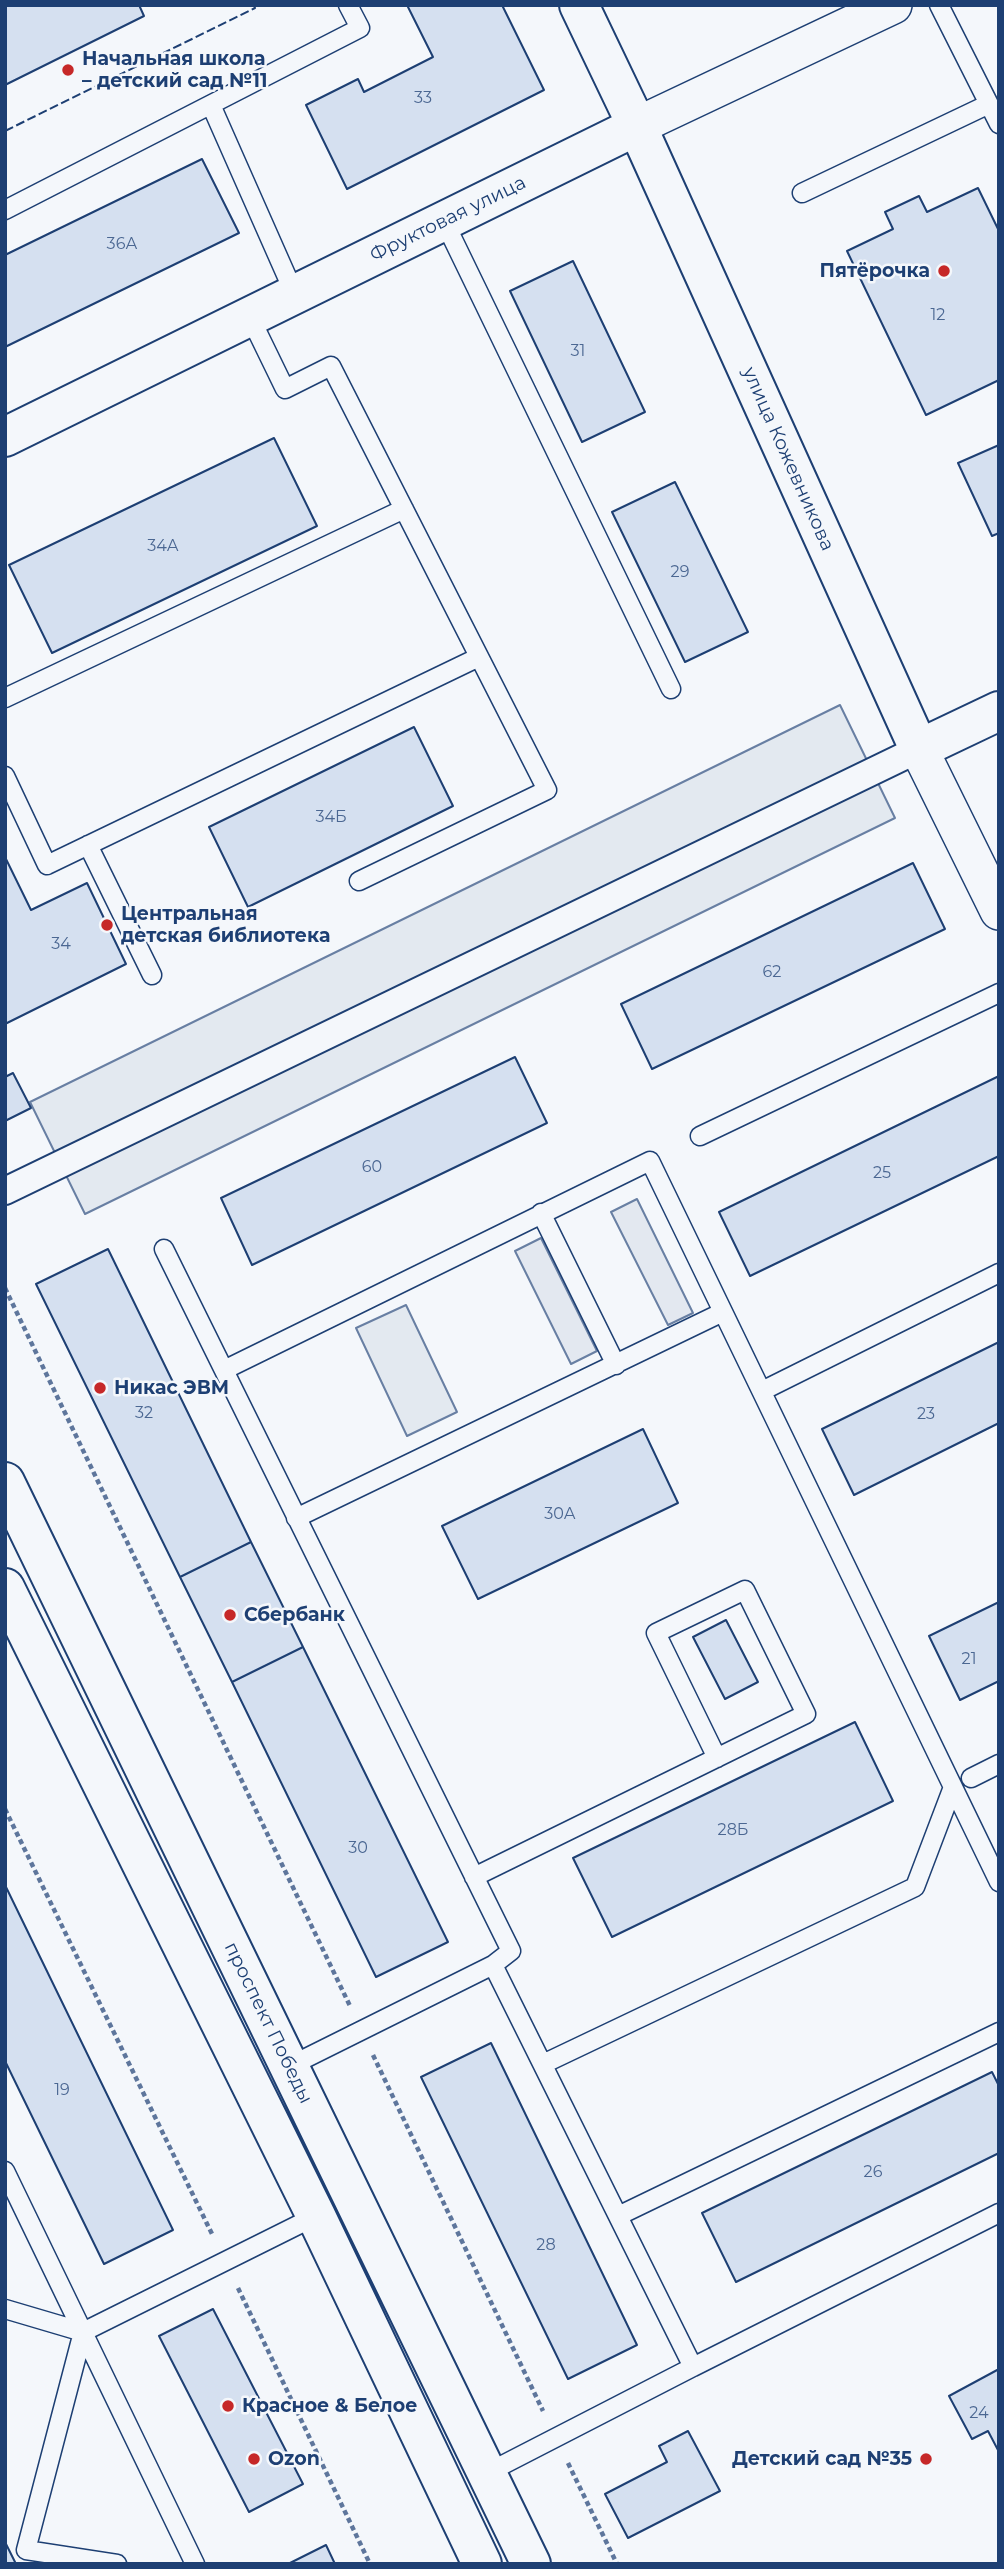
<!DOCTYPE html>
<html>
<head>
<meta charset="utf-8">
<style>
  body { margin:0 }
  #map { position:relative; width:1004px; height:2569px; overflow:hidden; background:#f4f7fb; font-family:Montserrat,sans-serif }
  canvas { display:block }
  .frame { position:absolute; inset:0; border:7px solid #1d3f73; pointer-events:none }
</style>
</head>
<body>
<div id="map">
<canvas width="1004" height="2569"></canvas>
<div class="frame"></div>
</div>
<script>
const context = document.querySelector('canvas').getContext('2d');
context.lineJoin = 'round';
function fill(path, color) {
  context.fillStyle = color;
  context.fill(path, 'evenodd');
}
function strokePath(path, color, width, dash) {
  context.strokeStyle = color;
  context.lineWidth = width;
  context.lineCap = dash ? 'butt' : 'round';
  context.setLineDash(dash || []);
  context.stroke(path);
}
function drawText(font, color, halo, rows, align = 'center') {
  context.font = font + ' Montserrat,sans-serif';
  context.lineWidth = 5;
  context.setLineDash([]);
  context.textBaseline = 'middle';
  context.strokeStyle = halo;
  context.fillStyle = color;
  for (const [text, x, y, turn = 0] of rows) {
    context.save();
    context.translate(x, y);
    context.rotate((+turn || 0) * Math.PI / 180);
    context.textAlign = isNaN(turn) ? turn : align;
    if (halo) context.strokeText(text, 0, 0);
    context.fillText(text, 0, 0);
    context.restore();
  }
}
const green = new Path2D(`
  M 840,705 L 895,818 L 85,1214 L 30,1102 Z
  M 406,1305 L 457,1412 L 407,1436 L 356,1328 Z`);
fill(green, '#e3e9f0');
strokePath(green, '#687fa3', 2);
const parking = new Path2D(`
  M 637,1199 L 693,1313 L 668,1325 L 611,1212 Z
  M 541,1238 L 597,1351 L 571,1364 L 515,1251 Z`);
fill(parking, '#e3e8f0');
strokePath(parking, '#687fa3', 2);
const building = new Path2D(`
  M 5,5 L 139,5 L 144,16 L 5,85 Z
  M 407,5 L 502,5 L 544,90 L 347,189 L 306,105 L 358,79 L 364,92 L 433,57 Z
  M 202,159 L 239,233 L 5,347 L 5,255 Z
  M 978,188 L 999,231 L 999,380 L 926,415 L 847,251 L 893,229 L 885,212 L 919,196 L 927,212 Z
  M 573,261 L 645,412 L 582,442 L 510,291 Z
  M 274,438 L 317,526 L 52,653 L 9,565 Z
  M 999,445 L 999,533 L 992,536 L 958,463 Z
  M 675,482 L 748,632 L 685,662 L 612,512 Z
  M 414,727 L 453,806 L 248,907 L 209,827 Z
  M 5,857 L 31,910 L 87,883 L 126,964 L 5,1024 Z
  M 913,863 L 945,929 L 652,1069 L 621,1004 Z
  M 515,1057 L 547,1123 L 252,1265 L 221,1198 Z
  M 13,1073 L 31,1108 L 5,1121 L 5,1077 Z
  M 999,1076 L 999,1156 L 750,1276 L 719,1212 Z
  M 108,1249 L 251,1542 L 180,1577 L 36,1284 Z
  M 999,1342 L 999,1423 L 854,1495 L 822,1429 Z
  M 643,1429 L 678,1503 L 478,1599 L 442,1526 Z
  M 251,1542 L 303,1647 L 232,1682 L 180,1577 Z
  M 999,1602 L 999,1681 L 960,1700 L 929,1636 Z
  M 726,1620 L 758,1682 L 725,1699 L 693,1637 Z
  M 303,1647 L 448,1942 L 376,1977 L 232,1682 Z
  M 855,1722 L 893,1801 L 612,1937 L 573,1858 Z
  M 5,1885 L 173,2230 L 104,2264 L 5,2061 Z
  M 491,2043 L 637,2345 L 568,2379 L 421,2077 Z
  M 992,2072 L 999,2086 L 999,2153 L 736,2282 L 702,2213 Z
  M 213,2309 L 303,2484 L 249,2512 L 159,2336 Z
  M 999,2369 L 999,2452 L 988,2431 L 972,2439 L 949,2396 Z
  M 688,2431 L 720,2491 L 628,2538 L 605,2494 L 667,2462 L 659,2446 Z
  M 5,2542 L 16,2564 L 5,2564 Z
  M 326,2545 L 335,2564 L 288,2564 Z`);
fill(building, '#d5e0f0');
strokePath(building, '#1d3f73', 2);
const service = new Path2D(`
  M 939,5 L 999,124
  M 211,105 L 295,295
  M 802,193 L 989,104
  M 5,210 L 360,28 L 348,5
  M 444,221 L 671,689
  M 250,317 L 285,389 L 331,366 L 547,790 L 359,881
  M 5,698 L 404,509
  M 5,776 L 47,865 L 479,657
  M 88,845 L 152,975
  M 700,1136 L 999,993
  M 541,1213 L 616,1365
  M 164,1249 L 511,1951 L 493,1965 L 693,2367 L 487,2473
  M 224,1370 L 650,1161 L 999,1882
  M 762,1391 L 999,1273
  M 296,1518 L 723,1312
  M 971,1778 L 999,1764
  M 474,1877 L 806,1714 L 745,1590 L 656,1633 L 717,1758
  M 543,2064 L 915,1887 L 953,1787
  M 290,2066 L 493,1965
  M 5,2171 L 195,2564
  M 618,2216 L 999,2032
  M 5,2309 L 83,2332 L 316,2216
  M 83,2332 L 26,2550 L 117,2564
  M 693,2367 L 999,2213`);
const pedestrian = new Path2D(`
  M 5,1191 L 919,749`);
const minor = new Path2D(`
  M 637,126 L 893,5
  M 919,749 L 999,911`);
const tertiary = new Path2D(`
  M 579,5 L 637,126`);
const secondary = new Path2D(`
  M 5,437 L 637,126 L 919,749 L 999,711`);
const primary = new Path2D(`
  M 5,1482 L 531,2564
  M 5,1588 L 316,2216 L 482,2564`);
strokePath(service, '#1d3f73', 21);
strokePath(pedestrian, '#1d3f73', 30);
strokePath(minor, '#1d3f73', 40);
strokePath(tertiary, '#1d3f73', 42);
strokePath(secondary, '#1d3f73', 42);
strokePath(primary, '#1d3f73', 42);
strokePath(new Path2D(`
  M 5,1288 L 350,2006
  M 5,1809 L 213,2236
  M 373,2055 L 543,2411
  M 238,2288 L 370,2564
  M 568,2463 L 617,2564`), '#5e769c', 4.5, [5, 3.5]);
strokePath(service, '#f4f7fb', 18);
strokePath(pedestrian, '#f4f7fb', 26);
strokePath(minor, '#f4f7fb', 37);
strokePath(tertiary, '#f4f7fb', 38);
strokePath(secondary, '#f4f7fb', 38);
strokePath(primary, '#f4f7fb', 38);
strokePath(new Path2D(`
  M 5,131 L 255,8 L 254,5`), '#1d3f73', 2, [9, 3.5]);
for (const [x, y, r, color] of [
  [68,70,7,"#c62828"],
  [944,271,7,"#c62828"],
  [107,925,7,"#c62828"],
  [100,1388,7,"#c62828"],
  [230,1615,7,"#c62828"],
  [228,2406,7,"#c62828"],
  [254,2459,7,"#c62828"],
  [926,2459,7,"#c62828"]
]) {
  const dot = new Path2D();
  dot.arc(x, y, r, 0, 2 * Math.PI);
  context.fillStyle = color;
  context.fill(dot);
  strokePath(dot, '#f4f7fb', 2.5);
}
drawText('16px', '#4b6792', null, [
  ["33",423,98],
  ["36А",122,244],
  ["12",938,315],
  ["31",578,351],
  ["34А",163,546],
  ["29",680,572],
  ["34Б",331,817],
  ["34",61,944],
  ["62",772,972],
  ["60",372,1167],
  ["25",882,1173],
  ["32",144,1413],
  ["23",926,1414],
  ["30А",560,1514],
  ["21",969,1659],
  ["28Б",733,1830],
  ["30",358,1848],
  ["19",62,2090],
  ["26",873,2172],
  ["28",546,2245],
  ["24",979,2413]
]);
drawText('bold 19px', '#1d3f73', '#f4f7fb', [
  ["Начальная школа",82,59],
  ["– детский сад №11",82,81],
  ["Пятёрочка",930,271,"right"],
  ["Центральная",121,914],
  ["детская библиотека",121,936],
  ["Никас ЭВМ",114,1388],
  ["Сбербанк",244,1615],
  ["Красное & Белое",242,2406],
  ["Ozon",268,2459],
  ["Детский сад №35",912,2459,"right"]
], 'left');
drawText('19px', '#1d3f73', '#f4f7fb', [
  ["Фруктовая улица",448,219,-26],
  ["улица Кожевникова",788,459,66],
  ["проспект Победы",268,2023,64]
]);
</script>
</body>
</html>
